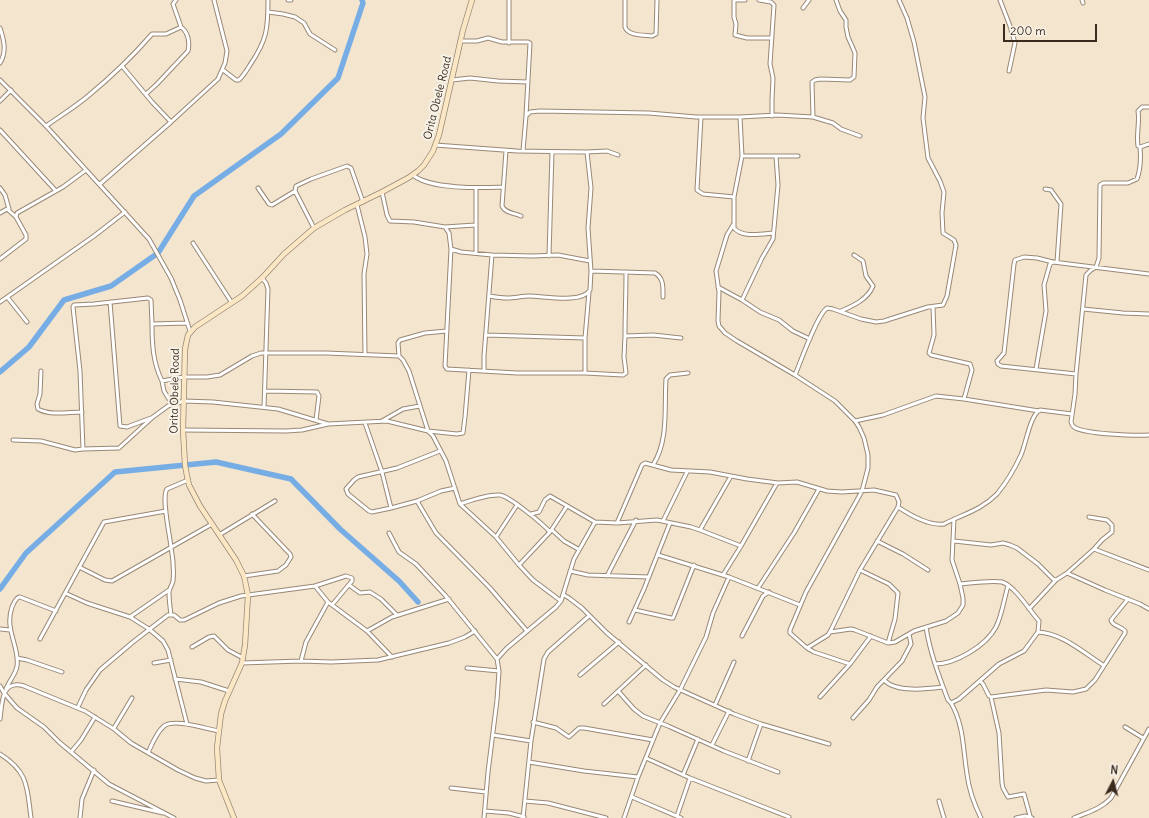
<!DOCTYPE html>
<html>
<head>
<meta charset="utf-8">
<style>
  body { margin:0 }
  #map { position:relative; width:1149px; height:818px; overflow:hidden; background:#f4e5cf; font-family:Delius,sans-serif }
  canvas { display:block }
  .north { position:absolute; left:1093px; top:762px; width:40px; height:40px; -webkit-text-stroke:3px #f7f3e8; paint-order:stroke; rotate:6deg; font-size:11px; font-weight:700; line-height:16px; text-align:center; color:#3b2a1e }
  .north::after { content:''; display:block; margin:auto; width:14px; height:18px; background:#3b2a1e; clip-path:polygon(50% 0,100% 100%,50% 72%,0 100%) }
  .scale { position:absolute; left:1003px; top:24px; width:94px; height:18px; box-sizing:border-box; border:2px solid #3b2a1e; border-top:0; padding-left:5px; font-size:12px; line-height:14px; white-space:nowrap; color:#3b2a1e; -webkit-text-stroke:3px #f7f3e8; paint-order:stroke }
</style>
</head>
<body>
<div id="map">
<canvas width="1149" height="818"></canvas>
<div class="north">N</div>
<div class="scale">200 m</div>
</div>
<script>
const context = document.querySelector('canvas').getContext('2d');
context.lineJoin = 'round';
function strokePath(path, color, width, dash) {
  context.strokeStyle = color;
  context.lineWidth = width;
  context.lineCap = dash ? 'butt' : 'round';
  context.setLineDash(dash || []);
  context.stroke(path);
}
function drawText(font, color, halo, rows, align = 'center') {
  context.font = font + ' Delius,sans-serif';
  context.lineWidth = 4;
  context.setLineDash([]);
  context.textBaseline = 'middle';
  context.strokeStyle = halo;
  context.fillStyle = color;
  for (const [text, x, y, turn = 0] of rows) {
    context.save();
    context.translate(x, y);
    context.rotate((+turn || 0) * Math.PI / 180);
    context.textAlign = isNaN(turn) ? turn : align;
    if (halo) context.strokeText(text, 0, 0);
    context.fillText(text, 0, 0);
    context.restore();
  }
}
strokePath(new Path2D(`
  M 0,372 L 29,347 L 64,300 L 111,286 L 158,253 L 194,196 L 281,134 L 338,78 L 363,3 L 362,0
  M 0,589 L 26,553 L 115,472 L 216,462 L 291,479 L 340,529 L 399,581 L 418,602`), '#77ade5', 5.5);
const street = new Path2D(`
  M 288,0 L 291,0
  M 625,0 L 625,27 C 628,36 644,35 652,36 L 656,34 L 657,0
  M 734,0 L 734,17 L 736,24 L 735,35 L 747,38 L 772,38
  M 734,0 L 745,0
  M 759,0 L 771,2 L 774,5 L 770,64 L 773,78 L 772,100 L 772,116
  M 1000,0 L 1010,26 L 1015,43 L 1009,71
  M 1082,0 L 1083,3
  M 803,8 L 809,0
  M 268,12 L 283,14 L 295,17 L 304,23 L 310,34 L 335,50
  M 0,28 C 4,40 7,52 0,63
  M 460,41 L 477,41 L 488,38 L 502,42 L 528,42 L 530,43 L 526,116
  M 509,43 L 509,0
  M 223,70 L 236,80 L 239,80 C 243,76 247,70 250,65 C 267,40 268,29 268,0
  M 0,80 L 46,126 L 149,239 L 171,278 L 180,300 L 190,331
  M 452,80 L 470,78 L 498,81 L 528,82
  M 146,94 L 157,84 L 188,51 C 190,42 188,32 181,27
  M 0,101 L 11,90
  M 1149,107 L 1142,107 L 1138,111 C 1140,122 1136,134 1138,146 L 1140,147 C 1141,158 1141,168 1137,179 L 1128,183 L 1103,183 L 1100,185 L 1099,258 L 1096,267 L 1091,270 L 1086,275 L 1076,374 L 1075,394 L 1071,422 C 1072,424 1072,426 1074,427 C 1083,434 1136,436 1149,435
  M 701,117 L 697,190 L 703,194 L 734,197
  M 740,117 L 742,156 L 734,197 L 734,228 C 742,238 762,234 773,233
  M 813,117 L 812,82 L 815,80 L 820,79 L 850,80 L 854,77 L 855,53 L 848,37 L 846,27 L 846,20 L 840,11 L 836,0
  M 171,122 L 218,79 L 225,63 L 227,51 L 214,0
  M 46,126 C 60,116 75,107 88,96 C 111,77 133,56 152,34 L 166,34 L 179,28 L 181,27 L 180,24 L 173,4 L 176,0
  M 0,130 L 56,191
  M 435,145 L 517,151 L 587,152 L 607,151 L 618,155
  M 1140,147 L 1149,144
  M 506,151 L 502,206 C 505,213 514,213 521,216
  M 523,151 L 526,116 L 530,112 L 540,111 L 649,113 L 696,117 L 740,117 L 777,115 L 813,117 L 833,123 L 841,129 L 860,136
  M 742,156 L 798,156
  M 413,175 C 429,189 481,188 503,187
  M 100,184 L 171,122 L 152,102 L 122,66
  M 0,188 L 5,195 L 9,209
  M 258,188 L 269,204 L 272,205 L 295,191
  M 1045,189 L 1051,190 L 1061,204 L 1057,262
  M 382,192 L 387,215 L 390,221 L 414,222 L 445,227 L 449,233 L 451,249 L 445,366 L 447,369 L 517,373 L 585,373 L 623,375 L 626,373 L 624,357 L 625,336 L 653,335 L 681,338
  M 357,205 L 365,237 L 367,254 L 364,274 L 365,355
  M 0,213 L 7,209 L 16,217
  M 733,225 L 727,235 L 716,271 L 719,292 L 718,321 L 719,326 L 725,333 L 737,341 L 795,375 L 835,401 L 855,421 L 859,427 L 864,438 L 868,455 L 868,468 L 862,491 L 806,592 L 790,630 L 790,633 L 807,648 L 814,652 L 850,664
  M 445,227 L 475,225
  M 314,228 L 295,191 L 296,186 L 311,179 L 347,166 L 351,168 L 363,202
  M 193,243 L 232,303
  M 451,249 L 461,252 L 492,255 L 533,256 L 558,255 L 590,261
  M 476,253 L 476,188
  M 549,256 L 552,152
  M 0,259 L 26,239 L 26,235 L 16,217 L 17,213 L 63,187 L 86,170
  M 591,271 L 655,273 C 664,278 663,288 663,297
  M 262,278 L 266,283 L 268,289 L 264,407
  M 718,287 L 742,300 L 760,312 L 779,320 L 793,331 L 810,339
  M 489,296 C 495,297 501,298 507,298 C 515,298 522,296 529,296 C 544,296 582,304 590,290 L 591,271 L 588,228 L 591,188 L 587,152
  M 8,298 L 27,322
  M 742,300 L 762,258 L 773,239 L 778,185 L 776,156
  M 0,302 L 94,236 L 125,212
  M 110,302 L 120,426 L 127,427 L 151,418
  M 1083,309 L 1123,313 L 1149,314
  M 841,311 C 853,306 868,299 873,286 L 866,276 L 863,261 L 854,255
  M 152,324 C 152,344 153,363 162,381 L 184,377 L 207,377 L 220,375 L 252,356 L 261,353 L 326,353 L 399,356 L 403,360 L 409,371 L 428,431 L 457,434 L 463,433 L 465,417 L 469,370
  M 486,335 L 585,338
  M 625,336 C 625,315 626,294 626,272
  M 399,356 L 398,343 L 400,340 L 425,333 L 447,331
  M 1036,369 L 1046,311 L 1044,285 L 1050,264 L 1053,262
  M 41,371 L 40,394 L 37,404 L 38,409 C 51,416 68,412 82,412
  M 484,371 L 484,356 L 492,255
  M 585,373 L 585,338 L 589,292
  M 1076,374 L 1001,366 L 998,364 L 997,361 L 1004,353 L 1014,264 L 1015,260 L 1024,257 L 1037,258 L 1053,262 L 1149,274
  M 795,375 C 801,361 817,315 827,308 L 833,309 L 861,319 L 876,322 L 884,321 L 928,307 L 943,305 L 947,296 L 956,245 L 954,240 L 943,233 L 942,213 L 944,192 L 940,181 L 928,158 L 923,118 L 925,97 L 914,42 L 907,18 L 899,0
  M 162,381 L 164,391 L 172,404
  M 265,391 L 317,392 L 319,396 L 316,420
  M 964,399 L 1039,411
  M 382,421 L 403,409 L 420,406
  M 855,421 L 883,415 L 936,396 L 964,399 L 972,370 L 970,364 L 931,355 L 929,353 L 934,335 L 933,307
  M 365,423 L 382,472 L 391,508 L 417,501 L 441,491 L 455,488
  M 183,430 L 286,431 L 302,430 L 328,424
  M 13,440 L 41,441 L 75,450 L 83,449 L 80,371 L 73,307 L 74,305 L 94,304 L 148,298 L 151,300 L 152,324 L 187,323
  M 83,449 L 119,448 L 153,417 L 168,406 L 184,401 L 213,402 L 278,409 L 328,424 L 387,421 L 428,431 L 433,436 L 446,461 L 460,504 L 496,537 L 519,565 L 533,580 L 561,601
  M 653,465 C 669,440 664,408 666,379 L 670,375 L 688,373
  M 417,501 L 436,533 L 490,588 L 527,631
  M 460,504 C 472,500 488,494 500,495 C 509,496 543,524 550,532
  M 898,507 C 910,515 928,526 944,524 C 963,514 980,511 997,494 C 1006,483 1015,468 1021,455 C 1026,444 1030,415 1040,410 L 1072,414
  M 391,508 L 372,512 L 369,511 L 348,494 L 346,489 L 354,480 L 358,477 L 397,468 L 440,451
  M 531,514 L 539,512 L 545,500 L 550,496 L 595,522 L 617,523 L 657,520 L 691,527 L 700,530 L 731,476
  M 663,521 L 687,472
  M 617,523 L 642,465 L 645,463 L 671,470 L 710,472 L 747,479 L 778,483 L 797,482 L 827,491 L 842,492 L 874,490 L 896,495 L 899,502 L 898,507 L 860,570 L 831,630 L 828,635 L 807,648
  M 552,530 L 564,541 L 578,549
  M 700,530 L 741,546 L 777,483
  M 389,533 L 399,552 L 416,564 L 445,595 L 497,659 L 499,671 L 497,700 L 488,772 L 484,818
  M 219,535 L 275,501
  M 496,537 L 517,505
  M 877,541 L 903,554 L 928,570
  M 954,541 L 991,545 L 1003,543 L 1010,545 L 1017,548 L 1038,564 L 1053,579 L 1056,580
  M 1094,549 L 1149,570
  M 658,555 L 729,577 L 800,605
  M 519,565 L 550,532 L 567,506
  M 79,567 L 105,580 L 112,581 L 212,524
  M 860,570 L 889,584 L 898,593 L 895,619 L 888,643
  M 570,571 L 588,575 L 649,577
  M 1067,573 L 1105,590 L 1140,604 L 1149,609
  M 723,575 L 741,546
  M 244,576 L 278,571 L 286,565 L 291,557 L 290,554 L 252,514
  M 607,576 L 636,520
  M 960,584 C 971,583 992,580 1002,582 C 1015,586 1030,611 1039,621 L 1038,632
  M 349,585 L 360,593 L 370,592 L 381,599 L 397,615
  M 315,586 L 346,576 L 352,578 L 352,581 L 332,605
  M 758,588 L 794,533 L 819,489
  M 65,593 L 87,603 L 130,617 L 149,629 L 163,641 L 168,650 L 187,724
  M 564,595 L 569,598 L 582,608 L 607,633 L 663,680 L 674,687 L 734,714 L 761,724 L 829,744
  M 1029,609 L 1056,580 L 1067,573 L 1094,549 L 1102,540 L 1112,532 L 1112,525 L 1107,520 L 1089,517
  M 635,610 L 671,618 L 673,618 L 694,565
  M 171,615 C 170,607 169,600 169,593 C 169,588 172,586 173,581 C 174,571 173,558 171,547 C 170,536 161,497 167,489 L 188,480
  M 130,617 L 169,590
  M 629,622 L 644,589 L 670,523
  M 926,627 C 930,653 939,676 948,700 L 951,703 L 959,699 L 999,664 L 1024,651 L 1038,632 C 1062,633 1084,653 1103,665
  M 0,629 L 10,630
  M 367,631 L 392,617 L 449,599
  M 830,632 L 851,629 L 855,630 L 883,641 L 888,643 L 895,642 L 914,631 L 946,621 L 958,613 L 963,605 L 963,598 L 960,584 L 952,560 L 954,519
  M 742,636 L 763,596 L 769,592
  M 40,639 L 104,522 L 166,511
  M 192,647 L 209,637 L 214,636 L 228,650 L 243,658
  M 17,658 L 27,660 L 62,672
  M 497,659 L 507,648 L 556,607 L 561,601 L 574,559 L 595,522
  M 301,661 L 306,642 L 328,602
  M 154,663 L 171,660
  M 242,663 L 301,661 L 331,662 L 378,660 L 449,643 L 465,637 L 475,631
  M 935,664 C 955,664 986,646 996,627 C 1002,615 1004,599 1008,586
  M 467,668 L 499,671
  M 580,675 L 619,642
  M 175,679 L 201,682 L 229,691
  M 884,680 C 896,693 927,689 943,687
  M 980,681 L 983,684 L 989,696 L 991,697 L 1046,690 L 1073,692 L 1086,689 L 1095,680 L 1125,633 L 1125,631 C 1121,626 1112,626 1111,620 L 1128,599
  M 0,686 L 4,693 L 17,708 L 44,727 L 59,742 L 109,784 L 174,818
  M 6,689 C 9,681 16,674 17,666 C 20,647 4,630 12,607 C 14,603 15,599 19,597 L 20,597 L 56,611
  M 618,691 L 634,709 L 643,716 L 668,726 L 724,751 L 778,772
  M 820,697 L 850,664 L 871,636
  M 991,697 L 999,733 L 1002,783 L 1003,788 L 1008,797 L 1024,794 L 1030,816
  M 951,703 C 964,725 963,750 967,774 C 969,790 974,804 981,818
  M 604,704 L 646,665
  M 715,705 L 734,662
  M 78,707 L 86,690 L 100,670 L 133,642 L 168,615 L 174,615 L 180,620 L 184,620 L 219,603 L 241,596 L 315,586 L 328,602 L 367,631 L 392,657
  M 853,718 L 869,700 L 877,687 L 902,661 L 911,644 L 909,634
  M 0,719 C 2,704 1,679 24,686 L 85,711 L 114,729 L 131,743 L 178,770 L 195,778 L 206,781 L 219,780
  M 533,722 L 556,728 L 569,737 L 579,728 L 584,728 L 653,740
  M 1125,727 L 1143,738
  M 114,728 L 132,698
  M 493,735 L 531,741
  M 712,745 L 729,711
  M 71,752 L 81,740 L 95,717
  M 148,753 C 152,744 156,733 164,726 C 174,718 206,729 219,731
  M 0,754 C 29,772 27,788 31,818
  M 646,758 L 690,778 L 789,817
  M 748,761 L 761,724
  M 529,762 L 584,771 L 638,777
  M 683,775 L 698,739
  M 451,788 L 486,792
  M 632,797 L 681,818
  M 112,801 L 163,813
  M 525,801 L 548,803 L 606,818
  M 939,801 L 944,818
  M 485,811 L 509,813 L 524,817
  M 677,816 L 690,778
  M 80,818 L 82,799 L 94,770
  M 523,818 L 531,741 L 544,659 L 548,652 L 589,616
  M 624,818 L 638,777 L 660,723 L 680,690 L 706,637 L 713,613 L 729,577
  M 1016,818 L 1025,816 L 1032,818
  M 1074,818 C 1088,812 1101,809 1111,798 L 1149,729`);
const secondary = new Path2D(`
  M 234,818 L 219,780 L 217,748 L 221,714 L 225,701 L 242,663 L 245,645 L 248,595 L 244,576 L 236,560 L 200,506 L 189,485 L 187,476 L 185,465 L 183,430 L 185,349 L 188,335 L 195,327 L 242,296 L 262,278 L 284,254 L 314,228 L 345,210 L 382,192 L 408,178 L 418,171 L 424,165 L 433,151 L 439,135 L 463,30 L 472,0`);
strokePath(street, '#988876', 5);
strokePath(secondary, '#988876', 6);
strokePath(street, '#fff', 3);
strokePath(secondary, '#fbe7c3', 4.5);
drawText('11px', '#3b2a1e', '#f7f3e8', [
  ["Orita Obele Road",438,98,-76],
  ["Orita Obele Road",175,391,-89]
]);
</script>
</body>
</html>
